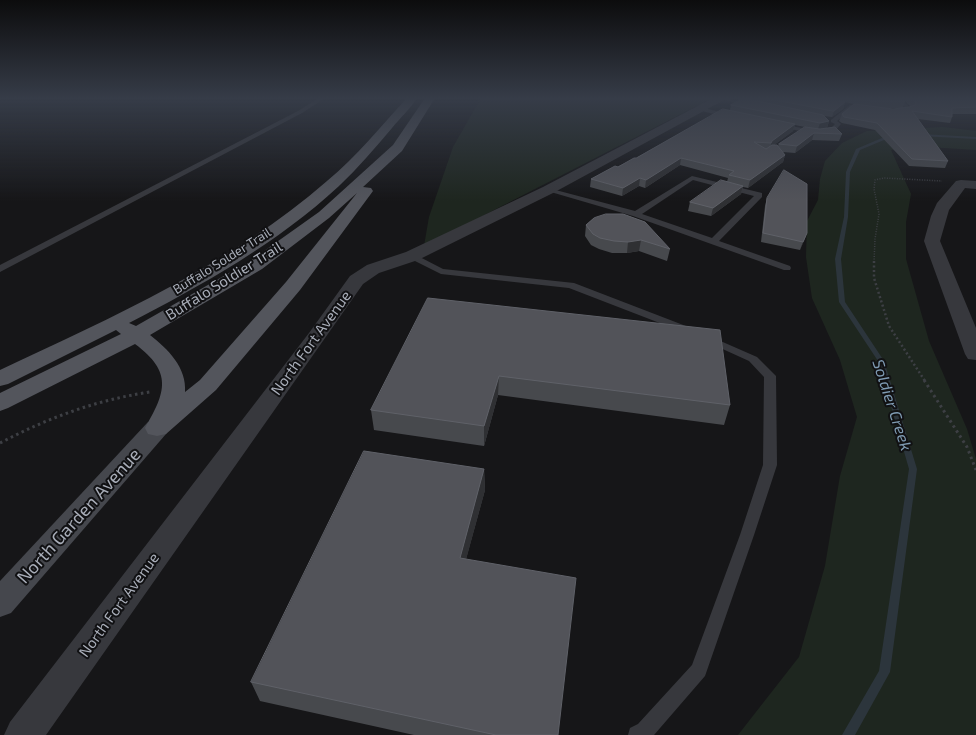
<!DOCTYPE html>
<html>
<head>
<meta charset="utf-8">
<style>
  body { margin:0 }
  canvas { display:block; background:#161618 }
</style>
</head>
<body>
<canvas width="976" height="735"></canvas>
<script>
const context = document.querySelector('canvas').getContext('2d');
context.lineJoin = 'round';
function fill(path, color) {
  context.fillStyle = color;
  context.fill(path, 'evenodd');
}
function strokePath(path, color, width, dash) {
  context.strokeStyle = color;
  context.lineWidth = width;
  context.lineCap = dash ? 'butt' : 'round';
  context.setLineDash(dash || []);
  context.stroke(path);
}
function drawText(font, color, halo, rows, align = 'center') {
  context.font = font + ' "Exo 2",sans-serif';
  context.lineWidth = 4;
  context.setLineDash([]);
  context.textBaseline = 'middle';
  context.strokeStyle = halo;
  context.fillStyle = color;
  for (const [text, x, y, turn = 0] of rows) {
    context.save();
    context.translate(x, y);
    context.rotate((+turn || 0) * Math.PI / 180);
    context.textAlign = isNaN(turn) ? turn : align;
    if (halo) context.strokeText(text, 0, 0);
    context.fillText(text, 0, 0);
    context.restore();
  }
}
fill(new Path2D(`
  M 481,98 L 712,98 L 424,246 L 429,217 L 453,147 Z
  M 943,127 L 976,131 L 976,150 L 912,146 L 891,150 L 911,194 L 906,222 L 906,259 L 929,341 L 967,429 L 976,459 L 976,735 L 738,735 L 799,657 L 825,566 L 840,476 L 857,417 L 840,360 L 812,298 L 806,257 L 807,221 L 818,200 L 820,179 L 825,161 L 842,143 L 867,131 Z`), '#1e261f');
fill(new Path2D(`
  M 921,134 L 976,137 L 976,139 L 920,136 L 920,134 Z
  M 893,137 L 894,137 L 894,139 L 884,140 L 860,150 L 850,172 L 848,217 L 841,259 L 845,302 L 884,361 L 917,469 L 890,672 L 855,735 L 842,735 L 879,671 L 909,469 L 878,361 L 839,302 L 835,259 L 844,217 L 846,172 L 856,149 L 882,138 Z`), '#2c353c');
strokePath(new Path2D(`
  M 874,262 L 875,239 L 879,214 L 874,189 L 875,180 L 884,178 L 942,181`), '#3d3f44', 1.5, [1, 1.5]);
strokePath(new Path2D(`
  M 874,261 L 874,278 L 889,326 L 925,381`), '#3d3f44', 2.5, [2, 2.5]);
strokePath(new Path2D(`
  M 924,380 L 967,447 L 976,470
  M 0,443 C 48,418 96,400 150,392`), '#3d3f44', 3, [2.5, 3.5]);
fill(new Path2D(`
  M 319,98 L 325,98 L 302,113 L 0,272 L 0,265 L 298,111 Z
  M 716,98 L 725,98 L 755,105 L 752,107 Z
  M 891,98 C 900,98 906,102 912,110 L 896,113 L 896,111 L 906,109 L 903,105 Z
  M 850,105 L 855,106 L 837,121 L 841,124 L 834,132 L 818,135 L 777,126 L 780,124 L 818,131 L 830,129 L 835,124 L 831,122 L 831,120 Z
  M 700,107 L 732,115 L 733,116 L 730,118 L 698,110 L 697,109 Z
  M 692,176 L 762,193 L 762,197 L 719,241 L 790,266 L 791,268 L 790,270 L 784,270 L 633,216 L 544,190 L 548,188 L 635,211 ZM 693,180 L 754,196 L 712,238 L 642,214 Z
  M 412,253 L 443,269 L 574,283 L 691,328 L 692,330 L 691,332 L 683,332 L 569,288 L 441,274 L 409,258 L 408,256 L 409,254 Z
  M 709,336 L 757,357 L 776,376 L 777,465 L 754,535 L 705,676 L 654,735 L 628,735 L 630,728 L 638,724 L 692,665 L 740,535 L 763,465 L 764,377 L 749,361 L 705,341 L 704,339 L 705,337 Z`), '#37383d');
fill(new Path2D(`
  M 713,98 L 725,98 L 724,100 L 553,193 L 418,260 L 379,273 L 363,284 L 46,735 L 4,735 L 10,722 L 309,333 L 350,276 L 367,265 L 406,252 L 543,187 Z
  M 961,180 L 976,181 L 976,189 L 965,188 L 949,210 L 940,241 L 976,328 L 976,360 L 968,359 L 965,354 L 924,241 L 931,216 L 937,203 L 956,181 Z`), '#37383d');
fill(new Path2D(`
  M 157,420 L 166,422 L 169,428 L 166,434 L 11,613 L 0,617 L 0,581 L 148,422 Z`), '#45474d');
fill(new Path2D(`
  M 407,98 L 417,98 C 410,109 400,118 392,128 C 375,148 358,168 339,186 C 279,242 201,286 129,323 L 136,326 L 250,261 L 319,212 L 393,145 L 425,98 L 435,98 L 402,151 L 363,187 L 371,188 L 373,191 L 300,290 L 216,390 L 166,434 L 157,436 L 148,434 L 145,428 C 166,392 173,372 135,344 L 8,408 L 0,411 L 0,393 L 121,334 L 116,330 L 8,384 L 0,386 L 0,370 C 113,317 232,264 327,181 C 357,156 381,126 407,98 ZM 357,193 L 286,282 L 200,380 L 185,392 C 187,368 168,349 150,335 L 262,269 L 329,218 Z`), '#53555c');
fill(new Path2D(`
  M 749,98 L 976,98 L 976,114 L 952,114 L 952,117 L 950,123 L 918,119 L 948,161 L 945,168 L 909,166 L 875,130 L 842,123 L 839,121 L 842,114 L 854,104 L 845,102 L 843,109 L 832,117 L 824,116 L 829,121 L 827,128 L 842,134 L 839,141 L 812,140 L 795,153 L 783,152 L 785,155 L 783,162 L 748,188 L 743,187 L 741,194 L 711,216 L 688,211 L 690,202 L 727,182 L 728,178 L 680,165 L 645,188 L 639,186 L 622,196 L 590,187 L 591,179 L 636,158 L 730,110 L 731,105 L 749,100 ZM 901,99 L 903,99 L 911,107 L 893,109 L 880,108 L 903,108 L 905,101 ZM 795,125 L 805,127 L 779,144 L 778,146 L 774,145 L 793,131 Z
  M 767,198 L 807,233 L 800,250 L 761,242 L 765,206 Z
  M 594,218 L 670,249 L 667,261 L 639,251 L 627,253 L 612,253 L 599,249 L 591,245 L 585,236 L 586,225 Z
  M 428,298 L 730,405 L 724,425 L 498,395 L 484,446 L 374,430 L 371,410 Z
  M 484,469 L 485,490 L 466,559 L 558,735 L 414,735 L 260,701 L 251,682 Z`), '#47494d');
fill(new Path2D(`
  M 845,102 L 843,109 L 832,117 L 834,111 Z
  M 829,121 L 827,128 L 818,129 L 820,123 Z
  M 795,124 L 793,131 L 770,148 L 769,151 L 772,141 Z
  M 814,133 L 812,140 L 795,153 L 797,146 Z
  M 785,155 L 783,162 L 748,188 L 750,180 Z
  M 681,158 L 680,165 L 645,188 L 646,180 Z
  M 640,178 L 639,186 L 622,196 L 623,188 Z
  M 743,186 L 741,194 L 711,216 L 713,208 Z
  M 807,233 L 804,241 L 800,250 L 803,242 Z
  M 641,240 L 639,251 L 627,253 L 628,242 Z
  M 499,376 L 498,395 L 484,446 L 484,426 Z
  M 484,469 L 485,490 L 461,578 L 460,558 Z`), '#2f3033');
const building = new Path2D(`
  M 743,98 L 823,115 L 829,121 L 820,123 L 731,105 Z
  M 765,98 L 825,98 L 845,102 L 834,111 Z
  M 854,98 L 899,98 L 905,101 L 872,101 Z
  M 910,98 L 976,98 L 976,107 L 952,108 L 952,117 L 912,111 L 948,161 L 912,159 L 877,123 L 844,117 L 842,114 L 854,104 L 893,109 L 909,107 L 915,105 L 916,103 Z
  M 723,109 L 795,124 L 772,141 L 771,143 L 754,142 L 766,149 L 772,145 L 777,145 L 785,155 L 750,180 L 729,175 L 734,171 L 681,158 L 646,180 L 640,178 L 623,188 L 591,179 L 615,166 L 618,167 L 634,158 L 636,158 Z
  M 805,127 L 820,129 L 835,127 L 842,134 L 814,133 L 797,146 L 779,144 Z
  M 784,170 L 807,184 L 807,233 L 803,242 L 763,233 L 767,198 Z
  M 721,180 L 743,186 L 713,208 L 690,202 Z
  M 606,214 L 623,214 L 645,222 L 670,249 L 641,240 L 628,242 L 614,241 L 600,238 L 593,234 L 586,225 L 594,218 Z
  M 428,298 L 720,330 L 730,405 L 499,376 L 484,426 L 371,410 Z
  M 364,451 L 484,469 L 460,558 L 576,578 L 558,735 L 496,735 L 251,682 Z`);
fill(building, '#525359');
strokePath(building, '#5f6168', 1);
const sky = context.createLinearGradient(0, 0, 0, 201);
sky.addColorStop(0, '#0c0c0d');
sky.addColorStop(0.49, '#363c48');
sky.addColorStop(1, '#363c4800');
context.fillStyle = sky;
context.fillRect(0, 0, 976, 201);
drawText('13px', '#a8adb8', '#111113', [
  ["Buffalo Solder Trail",222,261,-32]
]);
drawText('15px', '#a8adb8', '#111113', [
  ["Buffalo Soldier Trail",224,281,-32],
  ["North Fort Avenue",311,343,-54],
  ["North Fort Avenue",119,605,-54]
]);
drawText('italic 16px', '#7f9bb3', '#111113', [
  ["Soldier Creek",892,405,72]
]);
drawText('18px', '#a8adb8', '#111113', [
  ["North Garden Avenue",79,516,-48]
]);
</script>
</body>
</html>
